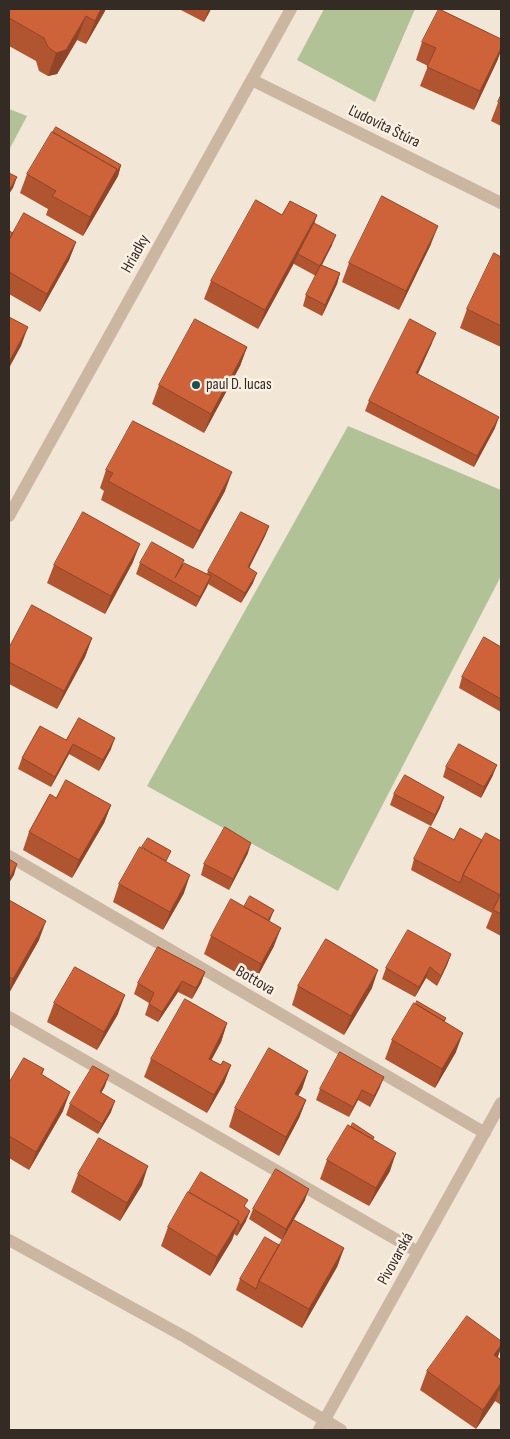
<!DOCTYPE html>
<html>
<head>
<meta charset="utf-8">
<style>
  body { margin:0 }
  #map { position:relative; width:510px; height:1439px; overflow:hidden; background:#f2e6d6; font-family:"Sofia Sans Condensed",sans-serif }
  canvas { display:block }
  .frame { position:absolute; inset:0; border:10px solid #352b25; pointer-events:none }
</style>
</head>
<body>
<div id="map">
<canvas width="510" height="1439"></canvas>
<div class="frame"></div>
</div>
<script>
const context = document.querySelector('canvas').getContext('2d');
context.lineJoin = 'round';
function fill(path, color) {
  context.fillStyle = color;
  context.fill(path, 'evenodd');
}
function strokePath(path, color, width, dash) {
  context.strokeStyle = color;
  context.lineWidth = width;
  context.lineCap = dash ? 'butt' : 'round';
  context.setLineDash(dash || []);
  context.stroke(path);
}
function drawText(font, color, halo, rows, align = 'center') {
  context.font = font + ' "Sofia Sans Condensed",sans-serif';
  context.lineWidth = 5;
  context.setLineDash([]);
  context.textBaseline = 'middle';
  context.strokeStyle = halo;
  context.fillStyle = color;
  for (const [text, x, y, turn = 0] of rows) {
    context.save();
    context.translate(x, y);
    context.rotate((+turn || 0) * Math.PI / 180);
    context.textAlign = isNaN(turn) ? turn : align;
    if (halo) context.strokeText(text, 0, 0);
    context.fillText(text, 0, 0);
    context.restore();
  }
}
fill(new Path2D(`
  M 324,9 L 415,9 L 375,102 L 297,60 Z
  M 9,109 L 27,116 L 9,150 Z
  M 348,426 L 501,490 L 501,576 L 338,891 L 147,786 Z`), '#b1c296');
strokePath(new Path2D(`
  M 252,80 L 501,203
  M 9,516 L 291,9
  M 9,856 L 485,1133
  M 9,1017 L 418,1252
  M 9,1240 L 185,1337 L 341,1430
  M 319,1430 L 501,1103`), '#cbb6a2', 12);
fill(new Path2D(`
  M 9,9 L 105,11 L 86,44 L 77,40 L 57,74 L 48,76 L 39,71 L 36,61 L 9,46 Z
  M 179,9 L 211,9 L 204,22 Z
  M 422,42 L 498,59 L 474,110 L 420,86 L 428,66 L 416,60 Z
  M 501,95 L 501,126 L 491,121 Z
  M 121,165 L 118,176 L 83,236 L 46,215 L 48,209 L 20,193 L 27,174 Z
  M 282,215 L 317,215 L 314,223 L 332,245 L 322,265 L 340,273 L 337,284 L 322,316 L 303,306 L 306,295 L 316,276 L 294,264 L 294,263 L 258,329 L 204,299 L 211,281 Z
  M 9,231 L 13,233 L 76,242 L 69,260 L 40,312 L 9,294 Z
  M 431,244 L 399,310 L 342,282 L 349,263 Z
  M 501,257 L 501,347 L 460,328 L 467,309 Z
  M 432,343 L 418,374 L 495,428 L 474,467 L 365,411 L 369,401 Z
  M 247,347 L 240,366 L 204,433 L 152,404 L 159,385 Z
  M 106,470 L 225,491 L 193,549 L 101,500 L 104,491 L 100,488 Z
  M 269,526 L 265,536 L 249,568 L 253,583 L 241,603 L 208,584 L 196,607 L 136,574 L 140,563 L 184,560 L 182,566 L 207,574 L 208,571 Z
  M 133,562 L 105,614 L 47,583 L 54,565 Z
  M 92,638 L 85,657 L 57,709 L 9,684 L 9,648 Z
  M 501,647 L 501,712 L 459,688 L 462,677 Z
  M 66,740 L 111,749 L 99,771 L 69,754 L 51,787 L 18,769 L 22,758 Z
  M 446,767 L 493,775 L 481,798 L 443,777 Z
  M 394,794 L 444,797 L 440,808 L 431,826 L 390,805 Z
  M 56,798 L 111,805 L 104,823 L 72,878 L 23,850 L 29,832 Z
  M 482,840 L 501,841 L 501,936 L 486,928 L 492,913 L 411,870 L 414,859 Z
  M 248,853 L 229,890 L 201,875 L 204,864 Z
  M 167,862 L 184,893 L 163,930 L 113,902 L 119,884 Z
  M 9,900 L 39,940 L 9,993 Z
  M 269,921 L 274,946 L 254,983 L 204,954 L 211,936 Z
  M 451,954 L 447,965 L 437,986 L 426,978 L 415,997 L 382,979 L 386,968 Z
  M 205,972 L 201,983 L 192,999 L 178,992 L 158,1022 L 145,1015 L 149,1003 L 134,994 L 138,983 Z
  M 298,986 L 372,988 L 344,1035 L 292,1005 Z
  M 54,1003 L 118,1014 L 97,1050 L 47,1022 Z
  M 446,1018 L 444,1022 L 456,1052 L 435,1088 L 385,1059 L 392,1040 Z
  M 227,1023 L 221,1042 L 211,1060 L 221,1065 L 231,1065 L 224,1083 L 207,1113 L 144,1077 L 151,1059 Z
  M 44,1069 L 42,1075 L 63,1111 L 29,1170 L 9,1158 L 9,1083 Z
  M 308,1071 L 302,1089 L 298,1096 L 306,1100 L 299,1118 L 279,1156 L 229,1127 L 235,1108 Z
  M 105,1086 L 101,1093 L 111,1112 L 98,1134 L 66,1115 L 70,1104 Z
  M 380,1087 L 370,1107 L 358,1100 L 349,1117 L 316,1100 L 320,1089 Z
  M 373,1140 L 390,1171 L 369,1206 L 320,1179 L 327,1160 Z
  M 78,1174 L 142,1185 L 120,1221 L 71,1192 Z
  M 305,1200 L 282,1240 L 249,1219 L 253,1209 Z
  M 246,1207 L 246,1221 L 237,1236 L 234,1234 L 232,1240 L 210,1276 L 161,1246 L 168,1227 Z
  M 279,1245 L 344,1248 L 337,1267 L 302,1328 L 236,1290 L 240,1279 Z
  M 501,1348 L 498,1357 L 501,1360 L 501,1405 L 495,1401 L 476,1429 L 420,1390 L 427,1371 Z`), '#b15531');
fill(new Path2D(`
  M 101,9 L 106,9 L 86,44 L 95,21 Z
  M 209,9 L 211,9 L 204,22 Z
  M 86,16 L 77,40 L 57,74 L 48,76 L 56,53 Z
  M 501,48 L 501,51 L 498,59 L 474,110 L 480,91 Z
  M 121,165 L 118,176 L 83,236 L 90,217 L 117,169 Z
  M 17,177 L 13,188 L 9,194 L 9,190 Z
  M 317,215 L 311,233 L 298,254 L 294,263 L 258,329 L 265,310 Z
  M 438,226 L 431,244 L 399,310 L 406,291 Z
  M 336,235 L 332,245 L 316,276 L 320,266 Z
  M 76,242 L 69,260 L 40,312 L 47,294 Z
  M 340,273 L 337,284 L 322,316 L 325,305 Z
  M 28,327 L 21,346 L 9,368 L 9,362 Z
  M 436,333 L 432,343 L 413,384 L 416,373 Z
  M 247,347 L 240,366 L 204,433 L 211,414 Z
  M 499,417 L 495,428 L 474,467 L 477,456 Z
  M 232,472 L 225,491 L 193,549 L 200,531 Z
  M 269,526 L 265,536 L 244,578 L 248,567 Z
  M 140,544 L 133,562 L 105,614 L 111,596 Z
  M 257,573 L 253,583 L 241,603 L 245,593 Z
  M 211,576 L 207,587 L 196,607 L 200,597 Z
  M 92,638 L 85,657 L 57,709 L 64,691 Z
  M 115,738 L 111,749 L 99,771 L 103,760 Z
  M 73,744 L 69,754 L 51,787 L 55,777 Z
  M 497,765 L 493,775 L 481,798 L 484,787 Z
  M 444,797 L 440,808 L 431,826 L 435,815 Z
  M 111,805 L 104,823 L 72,878 L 79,860 Z
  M 251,843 L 248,853 L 229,890 L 233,879 Z
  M 17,864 L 14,875 L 9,883 L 9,879 Z
  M 190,875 L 184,893 L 163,930 L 170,912 Z
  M 274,910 L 270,920 L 260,938 L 264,927 Z
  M 46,921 L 39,940 L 9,993 L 9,991 L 13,979 Z
  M 281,928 L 274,946 L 254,983 L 261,964 Z
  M 451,954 L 447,965 L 437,986 L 441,976 Z
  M 430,967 L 426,978 L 415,997 L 419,987 Z
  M 378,970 L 372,988 L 344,1035 L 351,1016 Z
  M 205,972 L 201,983 L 192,999 L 196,988 Z
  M 182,981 L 178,992 L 158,1022 L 162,1012 Z
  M 125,995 L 118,1014 L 97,1050 L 104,1032 Z
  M 227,1023 L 221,1042 L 202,1078 L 209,1059 Z
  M 463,1033 L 456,1052 L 435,1088 L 442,1069 Z
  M 231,1065 L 224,1083 L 207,1113 L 214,1095 Z
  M 308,1071 L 302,1089 L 288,1112 L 295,1094 Z
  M 109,1075 L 105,1086 L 96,1103 L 100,1092 Z
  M 384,1077 L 380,1087 L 370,1107 L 374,1096 Z
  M 362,1090 L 358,1100 L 349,1117 L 353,1107 Z
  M 70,1092 L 63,1111 L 29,1170 L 36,1152 Z
  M 306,1100 L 299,1118 L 279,1156 L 286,1137 Z
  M 115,1101 L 111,1112 L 98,1134 L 102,1124 Z
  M 396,1153 L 390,1171 L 369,1206 L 376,1188 Z
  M 148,1166 L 142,1185 L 120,1221 L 127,1203 Z
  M 309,1189 L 305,1200 L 282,1240 L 286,1229 Z
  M 250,1211 L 246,1221 L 237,1236 L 241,1225 Z
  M 239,1221 L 232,1240 L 210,1276 L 217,1257 Z
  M 344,1248 L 337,1267 L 302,1328 L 309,1309 Z
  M 501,1345 L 501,1348 L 496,1361 L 494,1355 Z
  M 501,1383 L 501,1392 L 499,1390 L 495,1401 L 476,1429 L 483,1410 Z`), '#904528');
const building = new Path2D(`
  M 9,9 L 101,9 L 95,21 L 86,16 L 66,50 L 56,53 L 48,47 L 44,38 L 9,18 Z
  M 439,9 L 501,39 L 501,48 L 480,91 L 427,67 L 436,48 L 422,42 Z
  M 501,95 L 501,104 L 498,102 Z
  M 56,127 L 121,165 L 114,177 L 117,169 L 53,132 Z
  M 52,132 L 117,169 L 90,217 L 52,196 L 56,191 L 27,174 Z
  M 9,173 L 17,177 L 9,190 Z
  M 382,196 L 438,226 L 406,291 L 349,263 Z
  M 256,200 L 282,215 L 290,201 L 317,215 L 265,310 L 211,281 Z
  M 24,213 L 76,242 L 47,294 L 9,272 L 9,240 Z
  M 314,223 L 336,235 L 320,266 L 298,254 Z
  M 9,231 L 13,233 L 9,240 Z
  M 494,253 L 501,257 L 501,326 L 467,309 Z
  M 321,265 L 340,273 L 325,305 L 306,295 Z
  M 9,317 L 28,327 L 9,362 Z
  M 195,319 L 247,347 L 211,414 L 159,385 Z
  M 410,319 L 436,333 L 416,373 L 499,417 L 477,456 L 369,401 Z
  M 133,421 L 232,472 L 200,531 L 108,481 L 113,473 L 106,470 Z
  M 83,512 L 140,544 L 111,596 L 54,565 Z
  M 241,512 L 269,526 L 248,567 L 257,573 L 245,593 L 208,571 Z
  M 152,542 L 184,560 L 175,578 L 184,563 L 211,576 L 200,597 L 140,563 Z
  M 32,605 L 92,638 L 64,691 L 9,662 L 9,648 Z
  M 484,637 L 501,647 L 501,699 L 462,677 Z
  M 79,718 L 115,738 L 103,760 L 73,744 L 55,777 L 22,758 L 40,726 L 66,740 Z
  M 459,744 L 497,765 L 484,787 L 446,767 Z
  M 405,775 L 444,797 L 435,815 L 394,794 Z
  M 66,780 L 111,805 L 79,860 L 29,832 L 50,794 L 56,798 Z
  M 225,827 L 251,843 L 233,879 L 204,864 Z
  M 430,827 L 454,840 L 460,828 L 482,840 L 463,875 L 460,883 L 414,859 Z
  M 486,833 L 501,841 L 501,914 L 493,910 L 500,895 L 463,875 Z
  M 148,838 L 171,851 L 166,861 L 142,847 Z
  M 140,847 L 190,875 L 170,912 L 119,884 Z
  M 9,859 L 17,864 L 9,879 Z
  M 250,896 L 274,910 L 268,920 L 244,907 Z
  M 231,899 L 281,928 L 261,964 L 211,936 Z
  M 9,900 L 46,921 L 13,979 L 9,977 Z
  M 408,930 L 451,954 L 441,976 L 430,967 L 419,987 L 386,968 Z
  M 326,939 L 378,970 L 351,1016 L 298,986 Z
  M 158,947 L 205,972 L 196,988 L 182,981 L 162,1012 L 149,1004 L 154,993 L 138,983 Z
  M 75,967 L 125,995 L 104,1032 L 54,1003 Z
  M 185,999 L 227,1023 L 209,1059 L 221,1065 L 223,1061 L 231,1065 L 214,1095 L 151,1059 Z
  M 417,1001 L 446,1018 L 444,1021 L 416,1004 Z
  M 414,1003 L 463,1033 L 442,1069 L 392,1040 Z
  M 269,1048 L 308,1071 L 295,1094 L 306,1100 L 286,1137 L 235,1108 Z
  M 340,1052 L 384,1077 L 374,1096 L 362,1090 L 353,1107 L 320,1089 Z
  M 24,1058 L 44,1069 L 41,1074 L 70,1092 L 36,1152 L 9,1136 L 9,1083 Z
  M 93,1066 L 109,1075 L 100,1092 L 115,1101 L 102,1124 L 70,1104 Z
  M 353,1123 L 374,1137 L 373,1139 L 351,1127 Z
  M 348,1125 L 396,1153 L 376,1188 L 327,1160 Z
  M 99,1138 L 148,1166 L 127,1203 L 78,1174 Z
  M 276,1169 L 309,1189 L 286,1229 L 253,1209 Z
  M 201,1172 L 248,1200 L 244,1206 L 250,1211 L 241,1225 L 238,1223 L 239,1221 L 189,1192 Z
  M 188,1192 L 239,1221 L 217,1257 L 168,1227 Z
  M 294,1220 L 344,1248 L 309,1309 L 259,1281 Z
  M 265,1237 L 279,1245 L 259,1281 L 256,1289 L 240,1279 Z
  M 467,1316 L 501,1341 L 501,1345 L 494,1355 L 501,1360 L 501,1383 L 483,1410 L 427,1371 Z`);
fill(building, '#ce6339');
strokePath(building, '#904528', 1);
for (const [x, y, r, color] of [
  [196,385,5,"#185259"]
]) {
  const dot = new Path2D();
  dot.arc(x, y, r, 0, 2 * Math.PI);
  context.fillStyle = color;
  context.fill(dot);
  strokePath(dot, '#faf0e3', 2);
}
drawText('16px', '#352b25', '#faf0e3', [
  ["Ľudovíta Štúra",384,127,26],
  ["Hriadky",136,254,-61],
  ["Bottova",255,981,30],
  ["Pivovarská",396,1259,-61]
]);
drawText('16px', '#352b25', '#faf0e3', [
  ["paul D. lucas",206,385]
], 'left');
</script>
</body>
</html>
